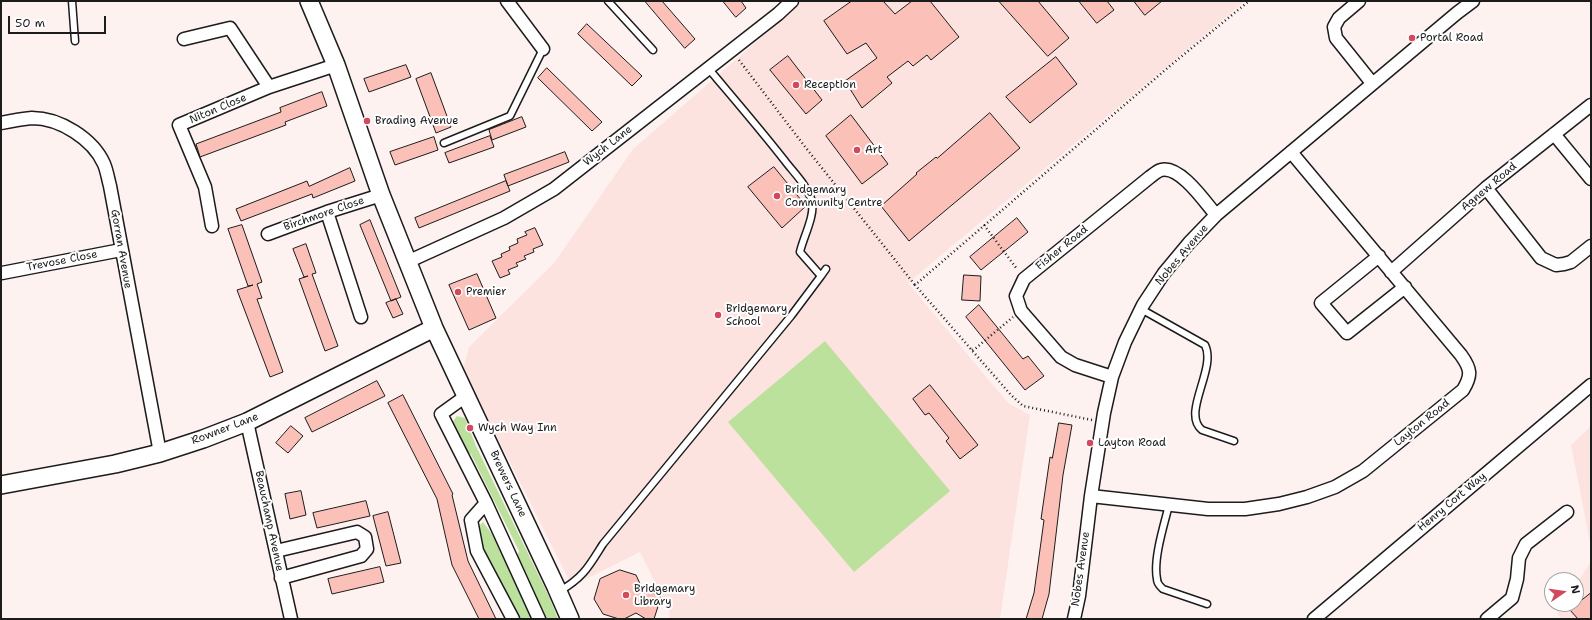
<!DOCTYPE html>
<html>
<head>
<meta charset="utf-8">
<style>
  body { margin:0 }
  #map { position:relative; width:1592px; height:620px; overflow:hidden; background:#fef2f1; font-family:"Shantell Sans",sans-serif }
  canvas { display:block }
  .frame { position:absolute; inset:0; border:2px solid #1c1c1c; pointer-events:none }
  .north { position:absolute; left:1544px; top:572px; width:40px; height:40px; box-sizing:border-box; background:#fff; border:1px solid #a4a4a4; border-radius:50%; rotate:77deg; font-size:11px; font-weight:700; line-height:16px; text-align:center; color:#1c1c1c }
  .north::after { content:''; display:block; margin:auto; width:14px; height:18px; background:#d1495b; clip-path:polygon(50% 0,100% 100%,50% 72%,0 100%) }
  .scale { position:absolute; left:8px; top:16px; width:98px; height:18px; box-sizing:border-box; border:2px solid #1c1c1c; border-top:0; padding-left:5px; font-size:12px; line-height:14px; white-space:nowrap; color:#1c1c1c; -webkit-text-stroke:3px #fff; paint-order:stroke }
</style>
</head>
<body>
<div id="map">
<canvas width="1592" height="620"></canvas>
<div class="frame"></div>
<div class="north">N</div>
<div class="scale">50 m</div>
</div>
<script>
const context = document.querySelector('canvas').getContext('2d');
context.lineJoin = 'round';
function fill(path, color) {
  context.fillStyle = color;
  context.fill(path, 'evenodd');
}
function strokePath(path, color, width, dash) {
  context.strokeStyle = color;
  context.lineWidth = width;
  context.lineCap = dash ? 'butt' : 'round';
  context.setLineDash(dash || []);
  context.stroke(path);
}
function drawText(font, color, halo, rows, align = 'center') {
  context.font = font + ' "Shantell Sans",sans-serif';
  context.lineWidth = 4;
  context.setLineDash([]);
  context.textBaseline = 'middle';
  context.strokeStyle = halo;
  context.fillStyle = color;
  for (const [text, x, y, turn = 0] of rows) {
    context.save();
    context.translate(x, y);
    context.rotate((+turn || 0) * Math.PI / 180);
    context.textAlign = isNaN(turn) ? turn : align;
    if (halo) context.strokeText(text, 0, 0);
    context.fillText(text, 0, 0);
    context.restore();
  }
}
fill(new Path2D(`
  M 801,1 L 1245,1 L 908,283 L 1008,403 L 1030,415 L 1000,619 L 670,619 L 669,611 L 640,552 L 572,586 L 463,369 L 469,347 L 554,263 L 633,149 L 793,10 Z
  M 1591,426 L 1591,548 L 1571,445 Z
  M 1591,561 L 1591,619 L 1561,619 L 1557,614 L 1564,604 L 1576,604 L 1576,585 Z`), '#fde3e0');
fill(new Path2D(`
  M 825,341 L 950,491 L 854,572 L 728,422 Z
  M 457,416 L 465,418 L 476,446 L 551,601 L 558,619 L 544,619 L 517,556 L 519,551 L 471,454 L 466,452 L 452,423 Z
  M 483,522 C 505,550 518,586 532,619 L 516,619 L 483,553 L 479,526 Z`), '#bbe19c');
const building = new Path2D(`
  M 645,1 L 662,1 L 695,39 L 685,48 Z
  M 723,1 L 741,1 L 746,8 L 736,17 Z
  M 852,1 L 883,1 L 895,14 L 912,1 L 930,1 L 959,37 L 931,60 L 927,55 L 913,66 L 908,61 L 887,77 L 892,83 L 862,108 L 845,81 L 877,58 L 866,43 L 847,54 L 824,21 Z
  M 999,1 L 1038,1 L 1069,38 L 1048,56 Z
  M 1079,1 L 1107,1 L 1114,10 L 1097,23 Z
  M 1134,1 L 1162,1 L 1145,15 Z
  M 587,24 L 642,76 L 632,86 L 578,34 Z
  M 788,56 L 822,100 L 806,114 L 770,70 Z
  M 1056,57 L 1077,84 L 1030,123 L 1006,97 Z
  M 406,65 L 411,77 L 369,92 L 364,79 Z
  M 547,68 L 602,122 L 592,131 L 538,78 Z
  M 431,73 L 451,127 L 436,133 L 416,79 Z
  M 322,92 L 327,106 L 285,122 L 286,125 L 200,157 L 196,144 L 281,112 L 280,108 Z
  M 990,113 L 1020,148 L 909,241 L 881,206 L 917,174 L 916,173 L 936,157 L 937,158 Z
  M 851,115 L 888,164 L 862,184 L 826,136 Z
  M 522,117 L 526,127 L 492,140 L 489,130 Z
  M 490,136 L 494,147 L 449,163 L 445,153 Z
  M 434,137 L 438,150 L 395,165 L 390,152 Z
  M 565,152 L 569,162 L 508,186 L 504,175 Z
  M 774,167 L 806,206 L 782,228 L 748,187 Z
  M 350,168 L 355,181 L 313,198 L 312,194 L 241,221 L 236,209 L 307,181 L 309,186 Z
  M 506,181 L 510,191 L 419,228 L 415,218 Z
  M 1017,218 L 1028,232 L 981,270 L 970,257 Z
  M 370,220 L 401,297 L 391,301 L 360,225 Z
  M 242,225 L 262,282 L 257,284 L 262,298 L 257,299 L 283,372 L 270,377 L 237,290 L 253,285 L 248,286 L 228,229 Z
  M 535,228 L 543,245 L 533,249 L 534,252 L 524,256 L 526,259 L 516,263 L 518,266 L 508,270 L 510,274 L 500,278 L 492,261 L 502,257 L 501,254 L 510,250 L 509,247 L 518,243 L 517,239 L 527,235 L 525,232 Z
  M 306,244 L 316,273 L 312,274 L 338,346 L 325,351 L 299,279 L 308,276 L 304,277 L 293,249 Z
  M 477,274 L 496,318 L 469,330 L 449,285 Z
  M 964,275 L 981,276 L 980,301 L 962,300 Z
  M 396,299 L 403,314 L 393,318 L 386,303 Z
  M 979,305 L 1023,359 L 1028,356 L 1044,376 L 1025,390 L 966,317 Z
  M 377,381 L 385,396 L 312,432 L 305,418 Z
  M 930,385 L 978,445 L 960,459 L 946,441 L 949,438 L 929,413 L 925,415 L 913,399 Z
  M 403,395 L 453,494 L 452,495 L 468,561 L 496,619 L 479,619 L 452,565 L 437,499 L 388,403 Z
  M 1059,423 L 1072,425 L 1063,475 L 1049,594 L 1042,619 L 1026,619 L 1034,593 L 1038,564 L 1044,520 L 1041,519 L 1050,457 L 1052,458 Z
  M 291,426 L 303,436 L 288,453 L 276,443 Z
  M 301,491 L 306,515 L 290,519 L 285,494 Z
  M 366,501 L 370,516 L 317,528 L 313,513 Z
  M 388,512 L 401,563 L 386,566 L 373,516 Z
  M 380,567 L 384,582 L 332,594 L 328,579 Z
  M 620,570 L 636,575 L 642,588 L 661,597 L 654,619 L 646,619 L 636,613 L 624,619 L 619,619 L 603,614 L 594,599 L 600,579 Z
  M 1591,593 L 1591,619 L 1578,619 L 1570,610 Z`);
fill(building, '#fbc0b8');
strokePath(building, '#1c1c1c', 1);
const lane = new Path2D(`
  M 72,1 L 75,41
  M 608,1 L 653,50
  M 444,143 L 510,116 L 543,49
  M 821,276 L 826,269
  M 1141,309 L 1205,345 C 1217,369 1181,413 1202,430 L 1234,441
  M 1169,505 C 1164,525 1153,559 1157,579 C 1157,584 1160,586 1163,589 L 1207,604
  M 560,591 C 584,577 589,566 603,544 L 791,316 L 821,276 L 800,252 C 803,238 815,216 812,202 C 808,186 794,173 785,161 C 760,129 734,99 708,68`);
const street = new Path2D(`
  M 507,1 L 543,49
  M 1359,1 L 1339,18 L 1334,27 L 1336,38 L 1372,83
  M 184,39 L 230,28 L 269,87
  M 1,123 C 11,121 22,119 32,118 C 60,118 93,139 104,164 C 107,171 108,179 110,186 L 160,453
  M 1554,134 L 1591,179
  M 1486,188 L 1541,258 L 1556,265 L 1564,264 L 1571,262 L 1591,246
  M 327,212 L 361,317
  M 212,226 L 205,187 L 179,125 L 269,87 L 336,65
  M 268,234 L 327,212 L 381,195
  M 1379,256 L 1321,303 L 1347,333 L 1405,287
  M 407,262 L 504,218 L 554,189 L 778,14 L 792,1
  M 1391,272 L 1486,188 L 1591,105
  M 2,273 L 121,250
  M 1112,377 L 1075,365 L 1061,357 L 1021,311 L 1016,296 L 1024,279 L 1150,177 C 1153,175 1157,171 1161,170 C 1180,165 1205,202 1216,215
  M 466,396 L 441,414 L 486,503 L 539,619
  M 247,422 L 291,619
  M 1091,496 L 1208,509 L 1245,509 L 1279,504 L 1307,497 L 1335,487 L 1363,471 L 1463,390 C 1472,375 1471,369 1461,355 L 1291,152
  M 486,503 L 471,520 L 477,551 L 513,619
  M 276,551 L 357,532 L 365,537 L 367,549 L 361,556 L 281,578
  M 1074,619 L 1079,596 L 1091,496 L 1104,413 L 1112,377 L 1125,342 L 1143,305 L 1164,273 L 1189,243 L 1216,215 L 1457,13 L 1473,1
  M 1314,619 L 1591,385
  M 1487,619 L 1512,598 L 1517,579 L 1519,558 L 1526,544 L 1567,512`);
const secondary = new Path2D(`
  M 309,1 L 336,65 L 381,195 L 434,328 L 556,587 L 570,619
  M 1,485 L 115,464 L 160,453 L 203,439 L 247,422 L 434,328`);
strokePath(lane, '#1c1c1c', 9);
strokePath(street, '#1c1c1c', 15);
strokePath(secondary, '#1c1c1c', 20);
strokePath(new Path2D(`
  M 739,60 L 806,148 L 915,285
  M 984,225 L 1017,269
  M 972,350 L 976,348 L 1013,317
  M 1092,420 L 1023,406 L 1011,395 L 915,285 L 1171,65 L 1249,1`), '#1c1c1c', 2.5, [1, 3]);
strokePath(lane, '#fff', 6);
strokePath(street, '#fff', 12);
strokePath(secondary, '#fff', 17);
for (const [x, y, r, color] of [
  [1412,38,4,"#d1495b"],
  [796,85,4,"#d1495b"],
  [367,121,4,"#d1495b"],
  [857,150,4,"#d1495b"],
  [777,196,4,"#d1495b"],
  [458,292,4,"#d1495b"],
  [718,315,4,"#d1495b"],
  [470,428,4,"#d1495b"],
  [1090,443,4,"#d1495b"],
  [626,595,4,"#d1495b"]
]) {
  const dot = new Path2D();
  dot.arc(x, y, r, 0, 2 * Math.PI);
  context.fillStyle = color;
  context.fill(dot);
  strokePath(dot, '#fff', 1.5);
}
drawText('11px', '#1c1c1c', '#fff', [
  ["Portal Road",1420,38],
  ["Reception",804,85],
  ["Brading Avenue",375,121],
  ["Art",865,150],
  ["Bridgemary",785,190],
  ["Community Centre",785,203],
  ["Premier",466,292],
  ["Bridgemary",726,309],
  ["School",726,322],
  ["Wych Way Inn",478,428],
  ["Layton Road",1098,443],
  ["Bridgemary",634,589],
  ["Library",634,602]
], 'left');
drawText('11px', '#1c1c1c', '#fff', [
  ["Niton Close",218,109,-23],
  ["Wych Lane",608,146,-38],
  ["Agnew Road",1489,187,-40],
  ["Birchmore Close",324,214,-19],
  ["Fisher Road",1062,248,-39],
  ["Gorran Avenue",121,249,80],
  ["Nobes Avenue",1182,255,-50],
  ["Trevose Close",62,261,-11],
  ["Layton Road",1422,423,-39],
  ["Rowner Lane",225,429,-21],
  ["Brewers Lane",508,484,65],
  ["Henry Cort Way",1452,502,-40],
  ["Beauchamp Avenue",269,521,78],
  ["Nobes Avenue",1081,569,-82]
]);
</script>
</body>
</html>
